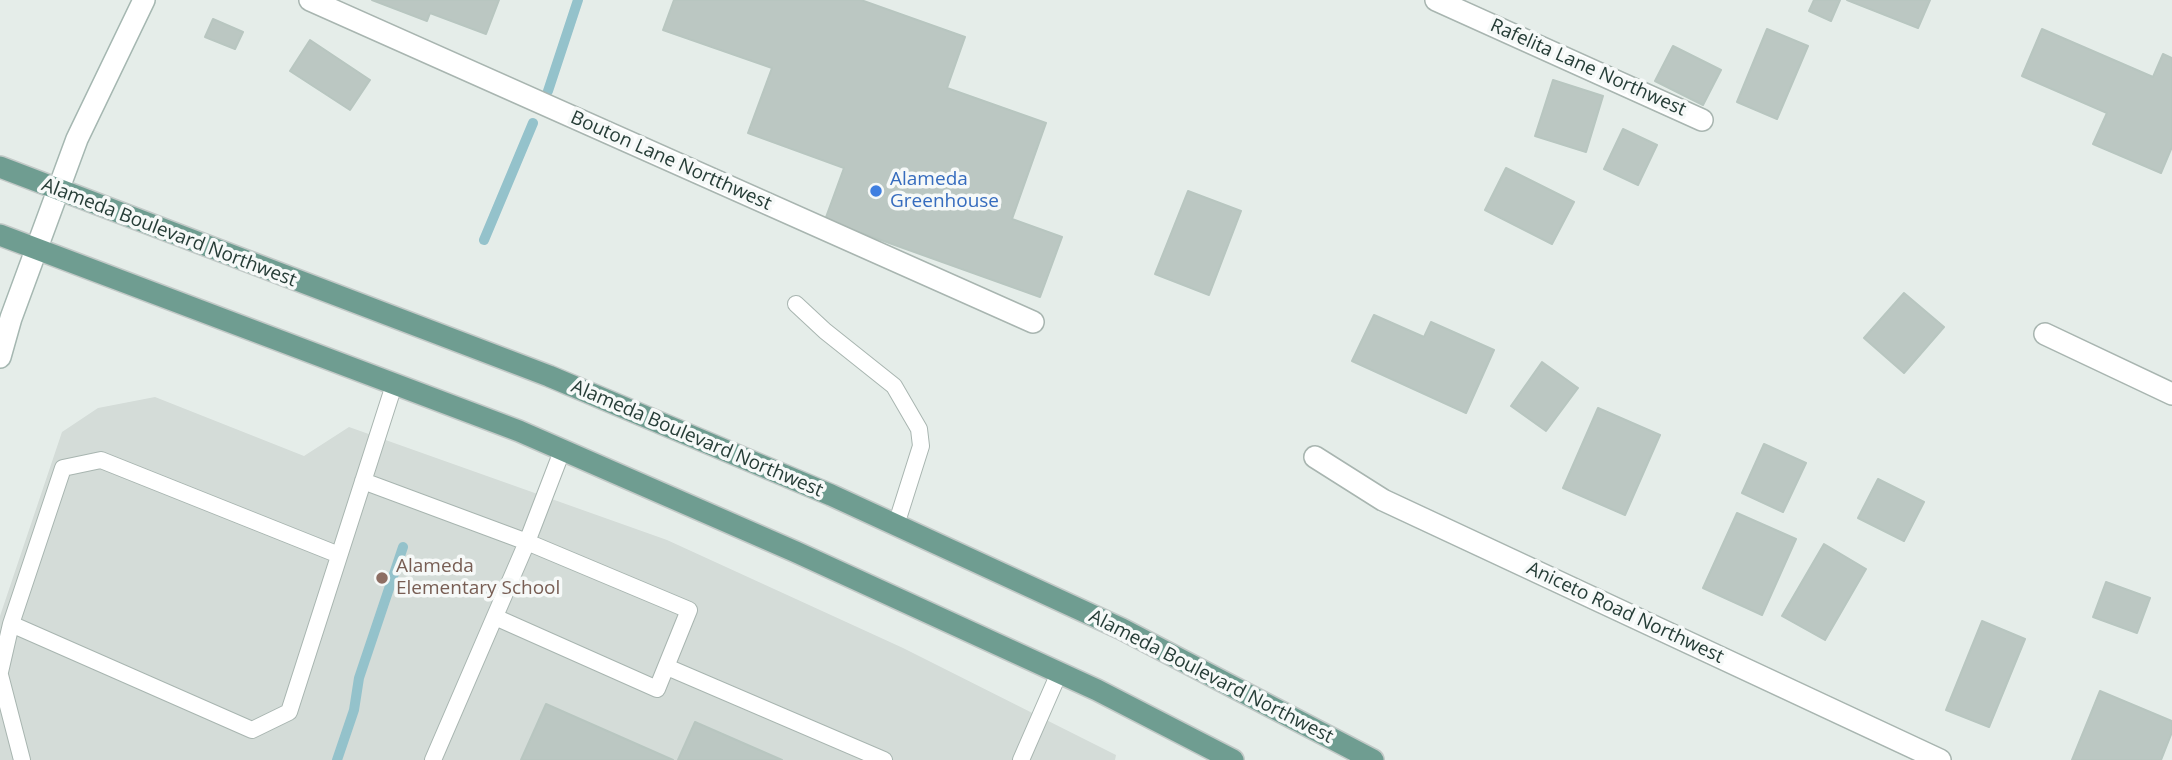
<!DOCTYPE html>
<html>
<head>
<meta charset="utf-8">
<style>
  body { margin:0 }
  canvas { display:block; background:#e5ede9 }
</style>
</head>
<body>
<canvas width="2172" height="760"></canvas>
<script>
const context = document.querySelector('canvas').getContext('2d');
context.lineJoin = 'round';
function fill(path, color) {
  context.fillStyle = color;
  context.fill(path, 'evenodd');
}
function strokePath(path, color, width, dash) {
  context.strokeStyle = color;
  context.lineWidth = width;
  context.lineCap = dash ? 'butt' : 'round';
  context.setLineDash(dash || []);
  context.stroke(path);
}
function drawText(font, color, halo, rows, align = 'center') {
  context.font = font + ' "Open Sans",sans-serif';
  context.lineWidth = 7;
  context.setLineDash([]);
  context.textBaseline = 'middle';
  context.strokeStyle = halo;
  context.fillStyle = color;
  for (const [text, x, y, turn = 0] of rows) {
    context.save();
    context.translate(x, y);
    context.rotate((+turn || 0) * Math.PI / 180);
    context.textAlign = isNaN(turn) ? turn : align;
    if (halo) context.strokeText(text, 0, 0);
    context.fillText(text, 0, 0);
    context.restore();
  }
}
fill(new Path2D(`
  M 155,397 L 304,456 L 349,427 L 667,540 L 903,648 L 1116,755 L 1115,760 L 0,760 L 0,616 L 62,432 L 98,408 Z`), '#d4dcd8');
strokePath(new Path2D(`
  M 548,91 L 578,0
  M 484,240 L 533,123
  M 337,760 L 354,710 L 359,678 L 403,547`), '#94c2cb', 10);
const building = new Path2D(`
  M 372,0 L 499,0 L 486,34 L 430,13 L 427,21 Z
  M 674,0 L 861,0 L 965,37 L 947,88 L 1046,123 L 1012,219 L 1062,237 L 1040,297 L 825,220 L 844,168 L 748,133 L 772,68 L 663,30 Z
  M 1814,0 L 1840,0 L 1831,21 L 1809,11 Z
  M 1847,0 L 1930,0 L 1918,28 Z
  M 213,19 L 243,32 L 235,49 L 205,37 Z
  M 1767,29 L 1808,46 L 1777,119 L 1737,102 Z
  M 2042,29 L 2153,77 L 2163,54 L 2172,58 L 2172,147 L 2161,173 L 2093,144 L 2107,113 L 2022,76 Z
  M 310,40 L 370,80 L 350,110 L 290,71 Z
  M 1673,46 L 1721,70 L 1703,105 L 1655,81 Z
  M 1553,80 L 1603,96 L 1586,152 L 1535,136 Z
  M 1623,129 L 1657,145 L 1638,185 L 1604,169 Z
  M 1506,168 L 1574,202 L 1552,244 L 1485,210 Z
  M 1188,191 L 1241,211 L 1209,295 L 1155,274 Z
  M 1904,293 L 1944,327 L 1904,373 L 1864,338 Z
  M 1374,315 L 1424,337 L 1431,322 L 1494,350 L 1466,413 L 1352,361 Z
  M 1542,362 L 1578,388 L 1546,431 L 1511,406 Z
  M 1598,408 L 1660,435 L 1625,515 L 1563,488 Z
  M 1764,444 L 1806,463 L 1783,512 L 1742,493 Z
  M 1878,479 L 1924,502 L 1904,541 L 1858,518 Z
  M 1737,513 L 1796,539 L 1762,615 L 1703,588 Z
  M 1824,544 L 1866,569 L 1825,640 L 1782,616 Z
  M 2106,582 L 2150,598 L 2137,633 L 2093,617 Z
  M 1982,621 L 2025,639 L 1989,727 L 1946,710 Z
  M 2100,691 L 2172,721 L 2172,732 L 2161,760 L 2072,760 Z
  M 546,704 L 673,760 L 521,760 Z
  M 695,722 L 782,760 L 678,760 Z`);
fill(building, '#bbc7c2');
strokePath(building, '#b8c6c0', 2);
const lane = new Path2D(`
  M 796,304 L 825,331 L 894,386 L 919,429 L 921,446 L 896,525
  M 363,481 L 527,542 L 433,760
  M 339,555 L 101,460 L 63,468 L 11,624 L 252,730 L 289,712 L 394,385
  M 495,617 L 657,689 L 689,610 L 527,542 L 562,451
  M 667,667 L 884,760
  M 0,672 L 11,624
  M 0,675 L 22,760
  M 1021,760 L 1059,673`);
const street = new Path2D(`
  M 310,0 L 1033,322
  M 1436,0 L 1702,120
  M 2045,334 L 2172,394
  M 1315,457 L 1383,500 L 1940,760`);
const secondary = new Path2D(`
  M 0,357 L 11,318 L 77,139 L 144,0`);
const primary = new Path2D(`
  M 0,167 L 549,376 L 831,495 L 1122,629 L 1373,760
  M 0,235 L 519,431 L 796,552 L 1097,690 L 1233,760`);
strokePath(lane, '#a8b5b0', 18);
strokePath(street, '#a8b5b0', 24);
strokePath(secondary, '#a5b7b1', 24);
strokePath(primary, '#c2c9c7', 24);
strokePath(lane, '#fff', 16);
strokePath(street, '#fff', 21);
strokePath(secondary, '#fff', 21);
strokePath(primary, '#6f9d91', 21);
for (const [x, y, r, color] of [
  [876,191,7,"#3f7fe0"],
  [382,578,7,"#8d6e63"]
]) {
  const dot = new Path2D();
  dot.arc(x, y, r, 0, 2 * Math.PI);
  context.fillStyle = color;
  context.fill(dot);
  strokePath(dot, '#f6f9f8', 2.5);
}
drawText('19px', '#263d37', '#f6f9f8', [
  ["Rafelita Lane Northwest",1588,68,24],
  ["Bouton Lane Nortthwest",671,161,24],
  ["Alameda Boulevard Northwest",169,233,21],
  ["Alameda Boulevard Northwest",697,439,23],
  ["Aniceto Road Northwest",1625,613,25],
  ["Alameda Boulevard Northwest",1211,677,27]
]);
drawText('19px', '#366cbe', '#f6f9f8', [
  ["Alameda",890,180],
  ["Greenhouse",890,202]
], 'left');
drawText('19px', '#785e54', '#f6f9f8', [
  ["Alameda",396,567],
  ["Elementary School",396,589]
], 'left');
</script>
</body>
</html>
